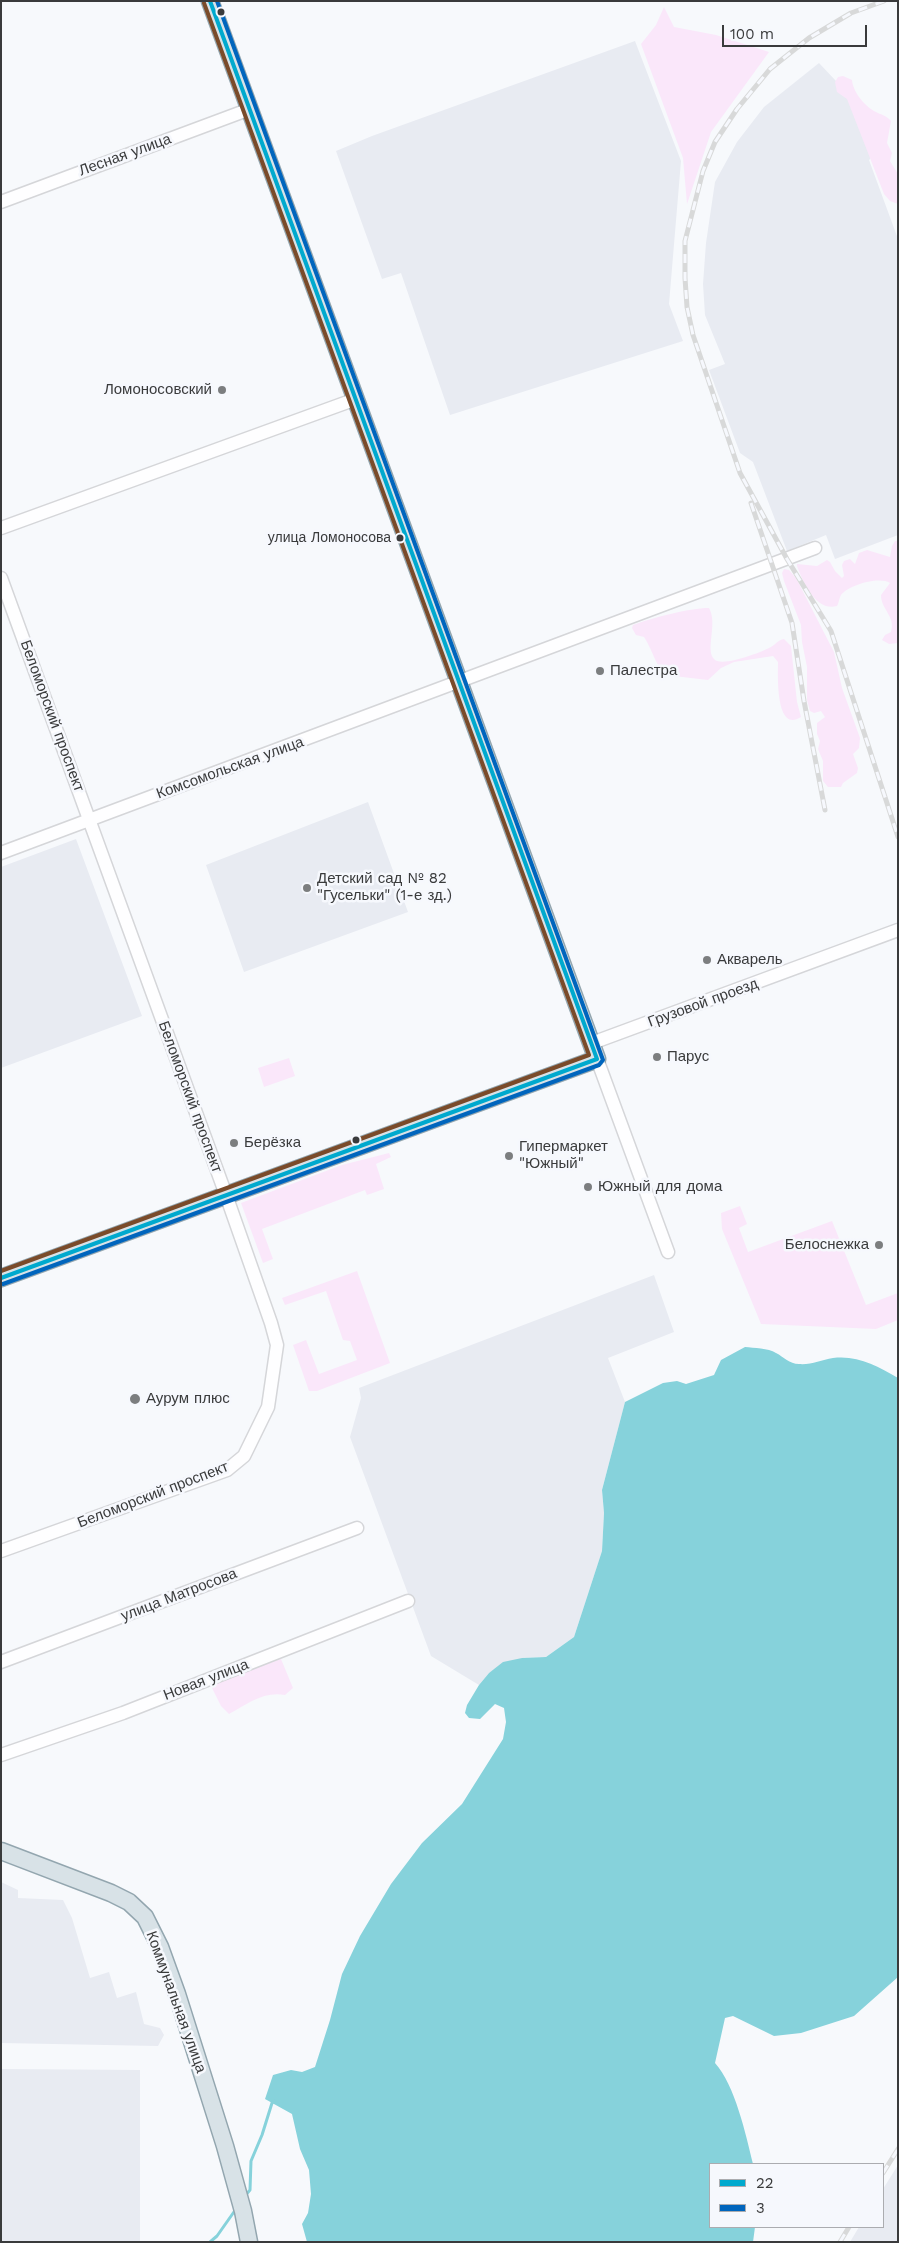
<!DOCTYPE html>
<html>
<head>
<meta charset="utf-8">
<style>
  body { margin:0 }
  #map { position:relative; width:899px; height:2243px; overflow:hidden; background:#f7f9fc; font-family:"Work Sans",sans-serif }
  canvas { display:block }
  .frame { position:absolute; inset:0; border:2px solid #3a3b3c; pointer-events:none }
  .legend { position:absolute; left:709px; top:2163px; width:175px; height:65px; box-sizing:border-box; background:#f6f8fd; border:1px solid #abacb0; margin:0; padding:6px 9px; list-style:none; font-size:15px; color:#3a3b3c }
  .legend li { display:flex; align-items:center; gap:10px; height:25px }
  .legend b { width:25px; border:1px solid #abacb0 }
  .scale { position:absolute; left:722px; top:25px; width:145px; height:22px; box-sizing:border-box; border:2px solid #3a3b3c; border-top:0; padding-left:6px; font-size:15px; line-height:18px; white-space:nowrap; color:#3a3b3c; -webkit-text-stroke:4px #f6f8fd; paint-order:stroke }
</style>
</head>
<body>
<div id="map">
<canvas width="899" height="2243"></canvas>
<div class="frame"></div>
<ul class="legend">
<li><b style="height:6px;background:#00a9ce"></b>22</li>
<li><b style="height:6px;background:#0065bd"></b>3</li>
</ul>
<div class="scale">100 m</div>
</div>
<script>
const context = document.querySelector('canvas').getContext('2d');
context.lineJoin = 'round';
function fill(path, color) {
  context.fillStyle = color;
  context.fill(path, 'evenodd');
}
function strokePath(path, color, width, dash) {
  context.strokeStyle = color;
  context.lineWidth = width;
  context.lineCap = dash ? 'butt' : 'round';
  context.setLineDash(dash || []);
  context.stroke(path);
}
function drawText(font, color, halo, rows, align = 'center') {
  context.font = font + ' "Work Sans",sans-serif';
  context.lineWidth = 5;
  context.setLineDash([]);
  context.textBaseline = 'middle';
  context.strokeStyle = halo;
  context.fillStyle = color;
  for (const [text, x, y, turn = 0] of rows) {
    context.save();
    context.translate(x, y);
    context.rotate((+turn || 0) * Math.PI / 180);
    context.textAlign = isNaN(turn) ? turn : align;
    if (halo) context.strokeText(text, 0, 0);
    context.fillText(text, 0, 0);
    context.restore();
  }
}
fill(new Path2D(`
  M 635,41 L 681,161 L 669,304 L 683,341 L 450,415 L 401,273 L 382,279 L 336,151 L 372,136 Z
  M 819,63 L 853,99 L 874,155 L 869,160 L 898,239 L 898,535 L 835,559 L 826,535 L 787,551 L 753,462 L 740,453 L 709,370 L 725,364 L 705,315 L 703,284 L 706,243 L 715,182 L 737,142 L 764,107 Z
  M 368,802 L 408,912 L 244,972 L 206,865 Z
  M 76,839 L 142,1016 L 1,1068 L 1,867 Z
  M 654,1275 L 674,1332 L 608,1358 L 625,1402 L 602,1490 L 604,1513 L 602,1551 L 574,1637 L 546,1657 L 522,1658 L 489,1673 L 479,1685 L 431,1656 L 350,1437 L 361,1398 L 359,1388 Z
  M 1,1882 L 18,1890 L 18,1898 L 63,1900 L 72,1918 L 90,1978 L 109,1972 L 117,1998 L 136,1992 L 144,2024 L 160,2028 L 164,2035 L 158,2046 L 1,2043 Z
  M 1,2069 L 140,2070 L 140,2242 L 1,2242 Z
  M 898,2165 L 898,2242 L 850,2242 L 859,2227 L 883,2227 L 883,2189 Z`), '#e8ebf2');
fill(new Path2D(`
  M 664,7 L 674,27 L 716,35 L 769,52 L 711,132 L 687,204 L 683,158 L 641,44 L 656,25 Z
  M 843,76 L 852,80 C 853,92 864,105 874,111 C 881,115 886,115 891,121 L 887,143 L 892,153 L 890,161 L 898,174 L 898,204 L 890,201 L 884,194 L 847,99 L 837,92 L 835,82 L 838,77 Z
  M 895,541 L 898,541 L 898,643 L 889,644 L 882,640 L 885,635 L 891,632 C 896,616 881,610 881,595 L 890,583 C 879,576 849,585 841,595 C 839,598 839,603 837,606 C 816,612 803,582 797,566 L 797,564 L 817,566 L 827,560 L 830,562 L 835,571 L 842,578 L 844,576 L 842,565 L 844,561 L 850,559 L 855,564 L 859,553 L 867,550 L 890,557 L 892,546 Z
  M 784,569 L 789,570 L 796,578 L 834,652 L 842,688 L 860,738 L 859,748 L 853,754 L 858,768 L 857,773 L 843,783 L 841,787 L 828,787 L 823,781 L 823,761 L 818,749 L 820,741 L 817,734 L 817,723 L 825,717 L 821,711 L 814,713 L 810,711 L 807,700 L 807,667 L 802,642 L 801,625 L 784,581 L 782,573 Z
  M 709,608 C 718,623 705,650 714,659 C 721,668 762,652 771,647 C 776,644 778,640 784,639 L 791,646 L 797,702 L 801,717 C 775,734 778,674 778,662 L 773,656 L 734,662 L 721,668 L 708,680 L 665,675 C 657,668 651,647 644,637 L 636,635 L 632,628 L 633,625 C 652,618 689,608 709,608 Z
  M 289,1058 L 295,1076 L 264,1087 L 258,1068 Z
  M 389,1153 L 391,1157 L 376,1164 L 384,1189 L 367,1195 L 365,1190 L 262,1229 L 273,1259 L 263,1263 L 241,1203 L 342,1165 Z
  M 740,1206 L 747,1224 L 739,1228 L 748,1252 L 832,1221 L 866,1305 L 898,1293 L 898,1320 L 876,1329 L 761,1324 L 722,1229 L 721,1213 Z
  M 357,1271 L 390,1363 L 317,1391 L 309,1391 L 293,1345 L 306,1340 L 319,1374 L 357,1360 L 350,1341 L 343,1340 L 326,1291 L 285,1305 L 282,1298 Z
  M 281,1659 L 293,1688 L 285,1695 C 264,1691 247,1704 229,1714 L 221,1706 L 212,1688 L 218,1681 Z`), '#fae7fa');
fill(new Path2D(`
  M 745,1347 C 754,1348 768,1348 776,1353 C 784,1357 789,1364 799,1364 C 811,1365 821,1360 833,1358 C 858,1355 877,1366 898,1378 L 898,1977 L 854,2016 L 801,2033 L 774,2036 L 733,2016 L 725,2018 L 715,2063 C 735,2085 746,2135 753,2164 L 710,2164 L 710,2227 L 755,2227 L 753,2242 L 307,2242 L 302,2224 L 308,2213 L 311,2194 L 309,2170 L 300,2149 L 292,2114 L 265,2099 L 273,2075 L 291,2070 L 302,2072 L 315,2067 L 330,2020 L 342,1974 L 360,1936 L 391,1884 L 422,1843 L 462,1804 L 503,1739 L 506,1722 L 504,1708 L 495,1704 L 480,1719 L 469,1718 L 465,1713 L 467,1705 L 479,1685 L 489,1673 L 503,1662 L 522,1658 L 546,1657 L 574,1637 L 602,1551 L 604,1513 L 602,1490 L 625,1402 L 663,1383 L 677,1381 L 686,1384 L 714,1375 L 721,1360 Z`), '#86d2db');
strokePath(new Path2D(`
  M 244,2197 L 250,2190 L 251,2161 L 262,2135 L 272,2103 L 275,2101
  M 210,2242 L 217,2236 L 236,2209`), '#86d2db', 3);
const minor = new Path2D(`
  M 1,202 L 250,109
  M 1,528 L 356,399
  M 1,578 L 226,1195 L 271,1323 L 277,1345 L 268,1407 L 244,1456 L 227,1470 L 1,1551
  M 1,853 L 815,548
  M 592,1043 L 898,930
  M 597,1059 L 668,1252
  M 1,1662 L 357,1528
  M 1,1755 L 123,1713 L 408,1601`);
const major = new Path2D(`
  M 1,1278 L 597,1059 L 210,1
  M 1,1851 L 111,1893 L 129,1902 L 145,1917 L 160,1947 L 177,1994 L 225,2146 L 243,2211 L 249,2242`);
strokePath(minor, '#d5d6d9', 15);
strokePath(major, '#93a6af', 19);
strokePath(minor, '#fefeff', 12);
strokePath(major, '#d8e2e7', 16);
const rail = new Path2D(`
  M 884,1 L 851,13 L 809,38 L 770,69 L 737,109 L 715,142 L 703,171 L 685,241 L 685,278 L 687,307 L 693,335 L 740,473 L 787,559 L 831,631 L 898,837
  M 751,503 L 792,623 L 804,701 L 825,810
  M 883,2173 L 898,2149
  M 840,2242 L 849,2227`);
strokePath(rail, '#d8d9d9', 5);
strokePath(rail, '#f6f8fd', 3, [9]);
strokePath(new Path2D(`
  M 210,1 L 597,1059
  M 1,1278 L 597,1059`), '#00a9ce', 4);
strokePath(new Path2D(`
  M 3,1284 L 599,1065 L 603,1060 L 217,1`), '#0065bd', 4);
strokePath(new Path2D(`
  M 1,1271 L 589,1055 L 204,3`), '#7a4b2a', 4);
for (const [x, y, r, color] of [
  [221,12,4.5,"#3a3b3c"],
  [222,390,5,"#7c7e7f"],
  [400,538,4.5,"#3a3b3c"],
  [600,671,5,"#7c7e7f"],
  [307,888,5,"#7c7e7f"],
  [707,960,5,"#7c7e7f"],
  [657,1057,5,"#7c7e7f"],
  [356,1140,4.5,"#3a3b3c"],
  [234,1143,5,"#7c7e7f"],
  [509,1156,5,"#7c7e7f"],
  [588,1187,5,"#7c7e7f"],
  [879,1245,5,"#7c7e7f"],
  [135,1399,6,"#7c7e7f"]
]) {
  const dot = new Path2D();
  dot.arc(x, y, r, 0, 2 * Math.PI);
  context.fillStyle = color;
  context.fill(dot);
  strokePath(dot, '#f6f8fd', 2);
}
drawText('14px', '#3a3b3c', '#f6f8fd', [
  ["улица Ломоносова",391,538]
], 'right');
drawText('15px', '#3a3b3c', '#f6f8fd', [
  ["Лесная улица",125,155,-20],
  ["Беломорский проспект",52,716,70],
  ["Комсомольская улица",230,768,-20],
  ["Грузовой проезд",703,1003,-20],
  ["Беломорский проспект",190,1097,70],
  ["Беломорский проспект",153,1495,-21],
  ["улица Матросова",179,1595,-21],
  ["Новая улица",206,1680,-21],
  ["Коммунальная улица",176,2002,70]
]);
drawText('15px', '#3a3b3c', '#f6f8fd', [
  ["Ломоносовский",212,390,"right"],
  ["Палестра",610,671],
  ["Детский сад № 82",317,879],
  ["\"Гусельки\" (1-е зд.)",317,896],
  ["Акварель",717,960],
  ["Парус",667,1057],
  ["Берёзка",244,1143],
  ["Гипермаркет",519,1147],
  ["\"Южный\"",519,1164],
  ["Южный для дома",598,1187],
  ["Белоснежка",869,1245,"right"],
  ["Аурум плюс",146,1399]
], 'left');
</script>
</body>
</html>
